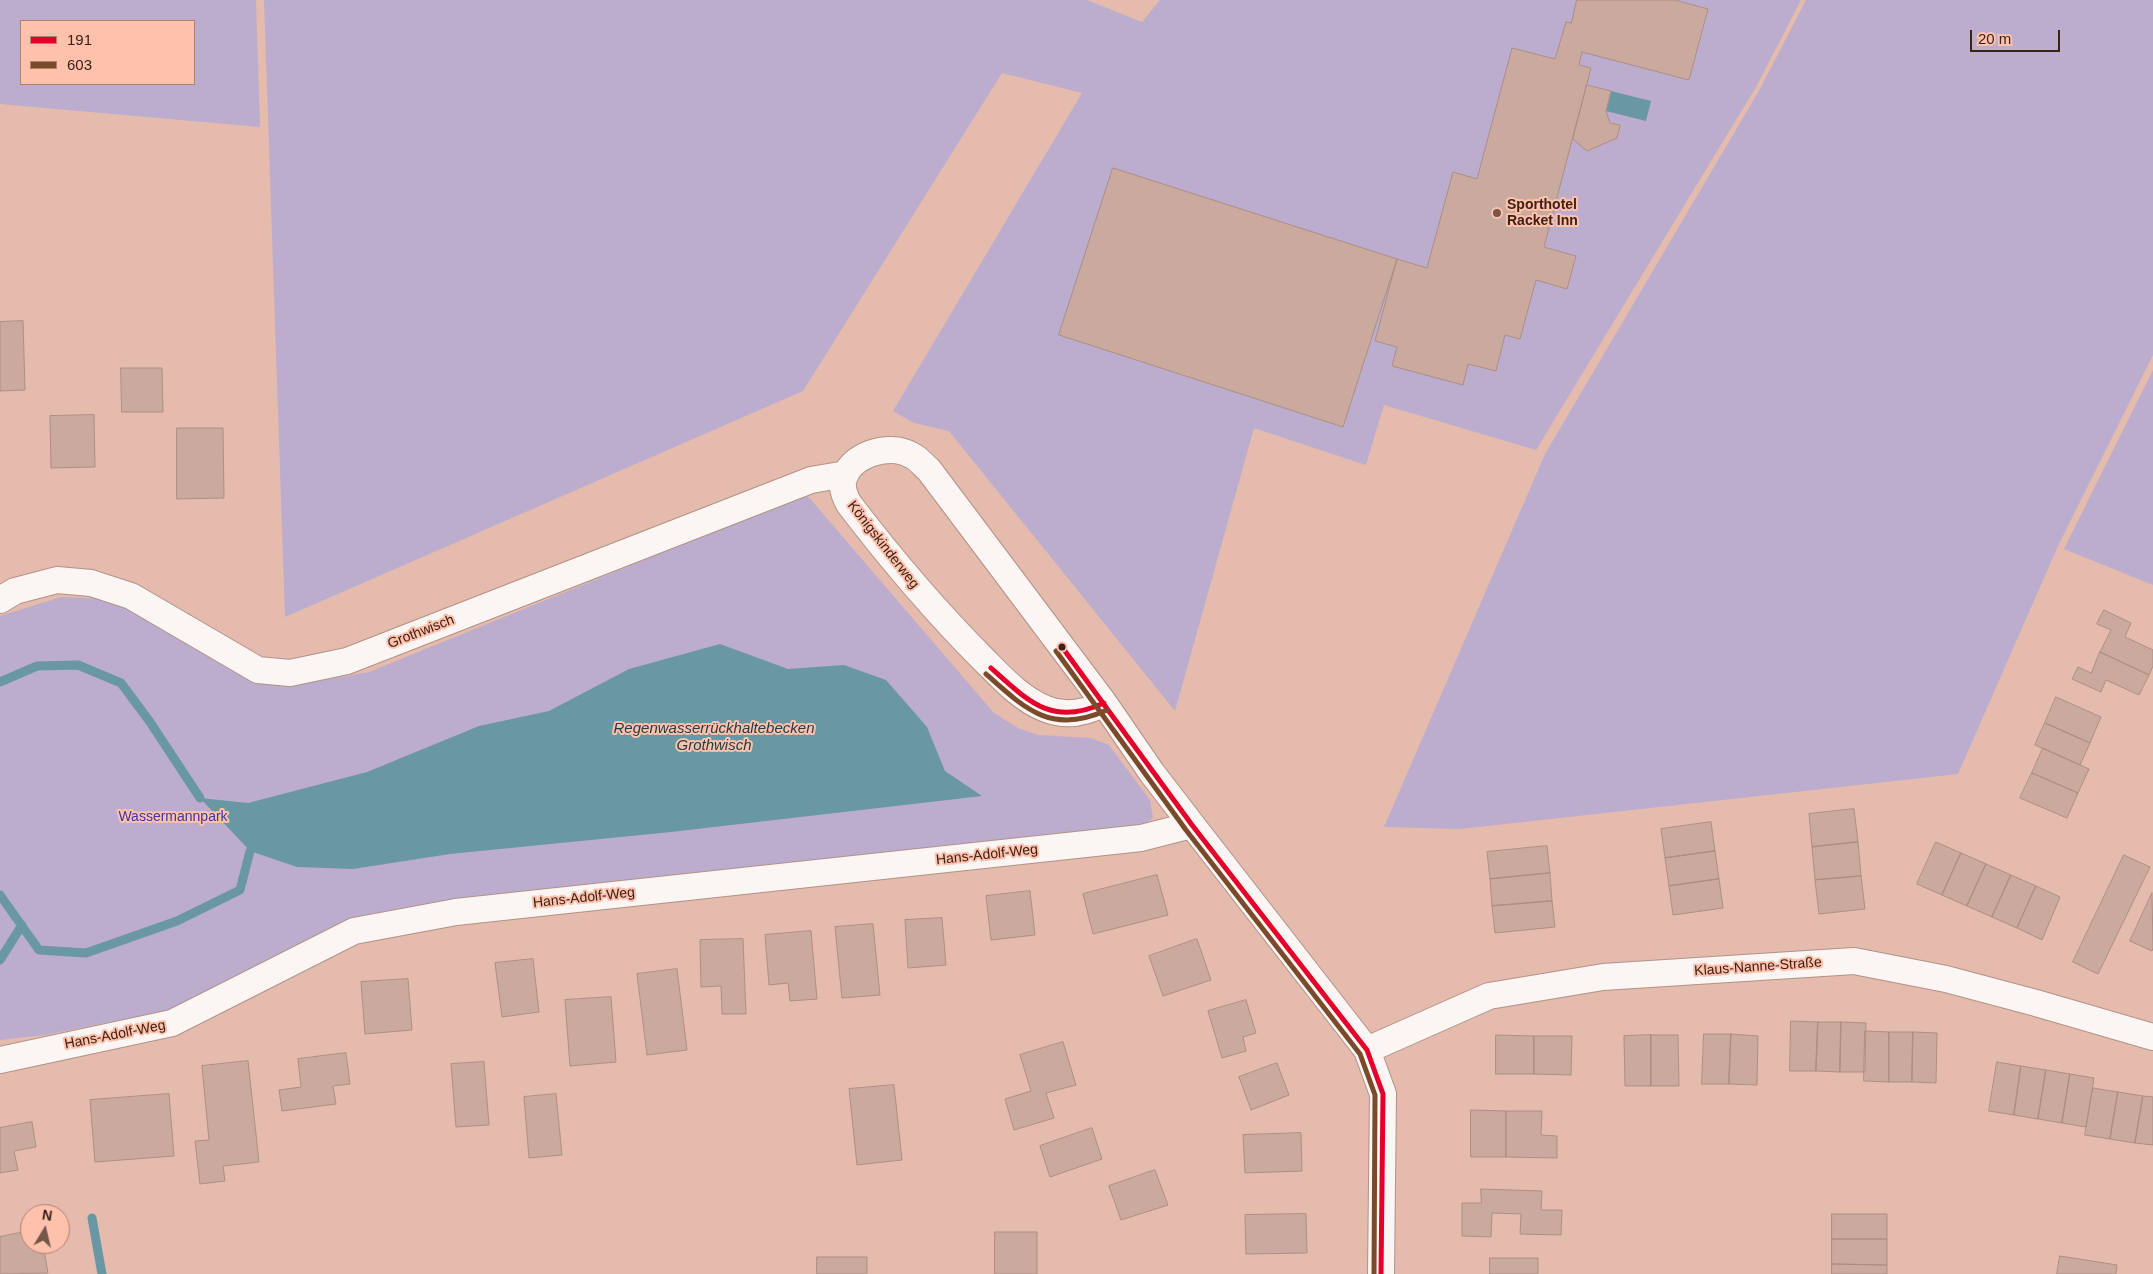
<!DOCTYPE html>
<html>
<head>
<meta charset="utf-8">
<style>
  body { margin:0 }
  #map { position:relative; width:2153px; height:1274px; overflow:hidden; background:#e4bbac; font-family:Arial,sans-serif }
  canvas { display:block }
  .legend { position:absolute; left:20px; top:20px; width:175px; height:65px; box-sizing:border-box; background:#fec1ac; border:1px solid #b18170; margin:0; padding:6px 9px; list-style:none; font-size:15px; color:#3d2016 }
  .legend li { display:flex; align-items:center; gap:10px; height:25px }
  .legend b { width:25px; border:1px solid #b18170 }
  .north { position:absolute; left:20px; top:1204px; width:50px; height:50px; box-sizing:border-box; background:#fec1ac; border:1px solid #b18170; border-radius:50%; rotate:9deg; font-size:14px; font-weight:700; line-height:20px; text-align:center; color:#3d2016 }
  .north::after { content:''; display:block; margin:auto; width:18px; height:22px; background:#77564a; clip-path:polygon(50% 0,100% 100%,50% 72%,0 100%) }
  .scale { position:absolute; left:1970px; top:30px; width:90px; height:22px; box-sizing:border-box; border:2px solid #3d2016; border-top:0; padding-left:6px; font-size:15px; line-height:18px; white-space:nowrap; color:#3d2016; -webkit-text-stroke:4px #fec1ac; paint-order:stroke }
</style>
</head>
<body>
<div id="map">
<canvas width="2153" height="1274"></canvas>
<ul class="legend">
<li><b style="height:6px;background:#e4002b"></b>191</li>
<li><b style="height:6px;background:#7a4b2a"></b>603</li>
</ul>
<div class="north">N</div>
<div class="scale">20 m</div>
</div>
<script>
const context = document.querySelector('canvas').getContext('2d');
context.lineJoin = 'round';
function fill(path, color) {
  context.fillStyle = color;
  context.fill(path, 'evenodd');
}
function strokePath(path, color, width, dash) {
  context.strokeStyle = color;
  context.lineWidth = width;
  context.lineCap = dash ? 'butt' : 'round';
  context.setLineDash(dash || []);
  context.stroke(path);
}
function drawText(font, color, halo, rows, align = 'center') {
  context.font = font + ' Arial,sans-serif';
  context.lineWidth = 4;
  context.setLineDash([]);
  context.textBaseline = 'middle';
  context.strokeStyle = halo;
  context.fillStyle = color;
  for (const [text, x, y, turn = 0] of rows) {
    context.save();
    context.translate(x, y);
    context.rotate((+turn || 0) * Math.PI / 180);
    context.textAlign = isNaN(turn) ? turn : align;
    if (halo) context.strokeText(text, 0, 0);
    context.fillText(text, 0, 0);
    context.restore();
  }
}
fill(new Path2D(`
  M 0,0 L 256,0 L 260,127 L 0,104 ZM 21,21 L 194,21 L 194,84 L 21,84 Z
  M 264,0 L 1087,0 L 1142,22 L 1160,0 L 1801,0 L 1756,87 L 1536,450 L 1384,405 L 1366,465 L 1254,428 L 1175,711 L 949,431 L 914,423 L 893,411 L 1082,93 L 1002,73 L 803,391 L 285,617 Z
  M 1806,0 L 2153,0 L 2153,355 L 2058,546 L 1958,774 L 1460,829 L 1384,827 L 1545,454 L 1760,89 Z
  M 2153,370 L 2153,585 L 2064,549 Z
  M 806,494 L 994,713 L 1018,728 L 1038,735 L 1091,738 L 1109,745 L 1150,800 L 1153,818 L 1138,829 L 694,873 L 357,922 L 165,1011 L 45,1035 L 0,1040 L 0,616 L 61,597 L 113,599 L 189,613 L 265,671 L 307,683 L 369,672 Z`), '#bcadce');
fill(new Path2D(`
  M 1611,91 L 1651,101 L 1646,121 L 1606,111 Z
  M 720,644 L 788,669 L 844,665 L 886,680 L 927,727 L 945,771 L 982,796 L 671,832 L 450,854 L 353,869 L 297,867 L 250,851 L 200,798 L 248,803 L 367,772 L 479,726 L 549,711 L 629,669 Z`), '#6a97a4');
strokePath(new Path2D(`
  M 0,682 L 37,666 L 78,665 L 121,683 L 150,722 L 200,798
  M 0,895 L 39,950 L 86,953 L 177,921 L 240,890 L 250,851
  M 0,960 L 22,925
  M 92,1218 L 102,1274`), '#6a97a4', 9);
const building = new Path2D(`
  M 1577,0 L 1675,0 L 1708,9 L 1689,80 L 1582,52 L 1579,65 L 1591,68 L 1544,247 L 1576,256 L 1567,289 L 1536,280 L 1520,339 L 1505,335 L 1496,371 L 1468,364 L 1463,385 L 1392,366 L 1397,347 L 1375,341 L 1397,259 L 1427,268 L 1453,172 L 1477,179 L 1512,48 L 1555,59 L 1566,22 L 1571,23 Z
  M 1587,85 L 1611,91 L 1606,111 L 1610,123 L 1620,125 L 1617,138 L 1587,151 L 1573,139 Z
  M 1113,168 L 1397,259 L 1343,427 L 1059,335 Z
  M 23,321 L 25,390 L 0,391 L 0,322 Z
  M 121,368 L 162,368 L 163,412 L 122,412 Z
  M 94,415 L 95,467 L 51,468 L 50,416 Z
  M 177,428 L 223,428 L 224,498 L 177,499 Z
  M 2104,610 L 2131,623 L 2125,637 L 2153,650 L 2153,666 L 2149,675 L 2100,652 L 2111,630 L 2097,624 Z
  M 2100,652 L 2149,675 L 2139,695 L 2106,680 L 2101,692 L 2072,679 L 2078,667 L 2091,673 Z
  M 2056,697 L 2101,717 L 2090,743 L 2045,723 Z
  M 2045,723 L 2090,743 L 2080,765 L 2035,745 Z
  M 2043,748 L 2089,769 L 2078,793 L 2032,773 Z
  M 2032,773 L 2078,793 L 2067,818 L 2020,798 Z
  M 1854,809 L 1858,842 L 1812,847 L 1809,814 Z
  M 1711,822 L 1715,851 L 1665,858 L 1661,829 Z
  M 1858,842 L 1861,876 L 1815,880 L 1812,847 Z
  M 1936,842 L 1961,853 L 1942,895 L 1917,884 Z
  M 1547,846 L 1550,873 L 1490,879 L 1487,852 Z
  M 1715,851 L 1719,879 L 1669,886 L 1665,858 Z
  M 1961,853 L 1986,864 L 1967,906 L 1942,895 Z
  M 2124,855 L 2150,867 L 2098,974 L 2073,962 Z
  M 1986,864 L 2011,875 L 1992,917 L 1967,906 Z
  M 1550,873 L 1552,901 L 1492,906 L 1490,879 Z
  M 1157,875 L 1168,915 L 1093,934 L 1083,894 Z
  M 2011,875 L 2036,886 L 2017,928 L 1992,917 Z
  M 1861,876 L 1865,909 L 1819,914 L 1815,880 Z
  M 1719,879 L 1723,908 L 1673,915 L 1669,886 Z
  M 2036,886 L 2060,897 L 2042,940 L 2017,928 Z
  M 1030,891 L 1035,935 L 991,940 L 986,896 Z
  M 2152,893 L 2153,948 L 2152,951 L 2130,941 Z
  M 1552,901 L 1555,927 L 1495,933 L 1492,906 Z
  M 942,918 L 946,965 L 908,968 L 905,920 Z
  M 873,924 L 880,995 L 842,998 L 835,927 Z
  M 811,931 L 817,999 L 790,1001 L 788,983 L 769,985 L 765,935 Z
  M 743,939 L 746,1014 L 722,1014 L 721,986 L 701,987 L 700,940 Z
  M 1197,939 L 1211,980 L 1163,996 L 1149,956 Z
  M 533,959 L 539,1012 L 502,1017 L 495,963 Z
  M 677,969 L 687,1050 L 647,1055 L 637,974 Z
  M 408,979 L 412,1030 L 365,1034 L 361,982 Z
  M 611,997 L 616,1062 L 570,1066 L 565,1000 Z
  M 1246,1000 L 1256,1033 L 1243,1037 L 1246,1051 L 1222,1058 L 1208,1011 Z
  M 1791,1021 L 1818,1022 L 1816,1071 L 1790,1071 Z
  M 1818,1022 L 1841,1022 L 1840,1072 L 1816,1071 Z
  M 1841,1022 L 1866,1023 L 1865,1072 L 1840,1072 Z
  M 1865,1031 L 1889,1032 L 1889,1082 L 1864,1081 Z
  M 1889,1032 L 1913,1032 L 1912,1082 L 1889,1082 Z
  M 1913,1032 L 1937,1033 L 1936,1083 L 1912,1082 Z
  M 1704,1034 L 1731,1034 L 1729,1084 L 1702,1084 Z
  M 1731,1034 L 1758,1036 L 1757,1085 L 1729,1084 Z
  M 1496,1035 L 1534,1036 L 1534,1074 L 1496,1074 Z
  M 1651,1035 L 1651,1086 L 1625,1086 L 1624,1036 Z
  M 1651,1035 L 1678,1035 L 1679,1086 L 1651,1086 Z
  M 1534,1036 L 1572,1036 L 1571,1075 L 1534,1074 Z
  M 1063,1042 L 1076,1085 L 1046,1093 L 1054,1118 L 1014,1130 L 1005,1099 L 1031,1091 L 1020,1055 Z
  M 346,1053 L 350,1084 L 333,1086 L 336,1104 L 282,1111 L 279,1090 L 301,1087 L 298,1059 Z
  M 248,1061 L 259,1162 L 223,1166 L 225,1181 L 200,1184 L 195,1141 L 209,1140 L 202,1066 Z
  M 484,1062 L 489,1125 L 456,1127 L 451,1064 Z
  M 1997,1062 L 2021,1066 L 2014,1115 L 1989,1111 Z
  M 1277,1063 L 1289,1095 L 1251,1110 L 1239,1077 Z
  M 2021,1066 L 2046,1070 L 2038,1119 L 2014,1115 Z
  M 2046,1070 L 2070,1074 L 2062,1123 L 2038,1119 Z
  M 2070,1074 L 2094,1078 L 2086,1127 L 2062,1123 Z
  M 894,1085 L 902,1160 L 857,1165 L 849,1089 Z
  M 2093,1088 L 2118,1092 L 2110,1139 L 2085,1135 Z
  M 2118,1092 L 2143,1096 L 2135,1143 L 2110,1139 Z
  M 169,1094 L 174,1156 L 95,1162 L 90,1100 Z
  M 556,1094 L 562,1155 L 529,1158 L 524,1097 Z
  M 2143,1096 L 2153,1097 L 2153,1145 L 2135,1143 Z
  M 1471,1110 L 1506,1111 L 1506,1157 L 1471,1157 Z
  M 1506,1111 L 1542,1111 L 1541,1135 L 1557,1136 L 1557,1158 L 1506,1157 Z
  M 32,1122 L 36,1147 L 14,1151 L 18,1170 L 0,1173 L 0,1128 Z
  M 1092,1128 L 1102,1159 L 1050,1177 L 1040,1146 Z
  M 1301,1133 L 1302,1171 L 1245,1173 L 1243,1135 Z
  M 1155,1170 L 1168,1205 L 1121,1220 L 1109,1186 Z
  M 1481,1189 L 1542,1191 L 1541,1210 L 1562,1210 L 1561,1235 L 1520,1234 L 1521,1214 L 1492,1213 L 1491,1237 L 1462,1236 L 1462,1203 L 1481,1203 Z
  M 1306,1214 L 1307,1253 L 1246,1254 L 1245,1215 Z
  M 1832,1214 L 1887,1214 L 1887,1239 L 1832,1239 Z
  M 30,1231 L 30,1244 L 43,1244 L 48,1273 L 0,1274 L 0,1237 Z
  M 995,1232 L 1037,1232 L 1037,1274 L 995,1274 Z
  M 1832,1239 L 1887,1239 L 1887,1265 L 1832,1264 Z
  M 2060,1256 L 2117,1265 L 2116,1274 L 2057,1274 Z
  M 817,1257 L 867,1257 L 867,1274 L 817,1274 Z
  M 1490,1258 L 1538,1258 L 1538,1274 L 1490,1274 Z
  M 1832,1264 L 1887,1265 L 1887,1274 L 1832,1274 Z`);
fill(building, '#caaa9f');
strokePath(building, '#ae8e83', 1);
const minor = new Path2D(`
  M 0,600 L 15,591 L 57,580 L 91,583 L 131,596 L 258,670 L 290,673 L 347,661 L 811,480 L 846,474
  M 1104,703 C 1086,713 1066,717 1046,709 C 1022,700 1002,678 984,660 C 935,611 891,559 849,504 C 845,497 842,490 843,482 C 848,455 889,442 911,455 C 918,458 923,465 929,470 L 1104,703 L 1152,773 L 1192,825 L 1367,1050 L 1383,1094 L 1381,1274
  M 1367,1050 L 1489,996 L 1603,977 L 1854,961 L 1946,979 L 2036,1003 L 2153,1037
  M 0,1060 L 172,1023 L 354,931 L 456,912 L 1141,838 L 1192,825`);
strokePath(minor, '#b19287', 28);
strokePath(minor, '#fbf5f3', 26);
strokePath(new Path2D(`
  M 1062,647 L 1192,825 L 1367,1050 L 1383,1094 L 1381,1274
  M 991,668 C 1029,702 1052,727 1104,703`), '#e4002b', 5);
strokePath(new Path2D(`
  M 1056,651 L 1186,830 L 1360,1054 L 1375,1095 L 1374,1274
  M 986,674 C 1026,710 1052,735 1107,710`), '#7a4b2a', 5);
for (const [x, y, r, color] of [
  [1497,213,5,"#77564a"],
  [1062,647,4.5,"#3d2016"]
]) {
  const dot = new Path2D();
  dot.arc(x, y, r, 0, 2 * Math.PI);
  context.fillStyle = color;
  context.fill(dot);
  strokePath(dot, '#fec1ac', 2);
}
drawText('bold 14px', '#3d2016', '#fec1ac', [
  ["Sporthotel",1507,205],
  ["Racket Inn",1507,221]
], 'left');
drawText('14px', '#3d2016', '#fec1ac', [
  ["Königskinderweg",883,545,52],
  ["Grothwisch",421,632,-21],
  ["Hans-Adolf-Weg",987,855,-6],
  ["Hans-Adolf-Weg",584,898,-6],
  ["Klaus-Nanne-Straße",1758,967,-4],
  ["Hans-Adolf-Weg",115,1035,-11]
]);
drawText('14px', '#3f33a5', '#fec1ac', [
  ["Wassermannpark",173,817]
]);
drawText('italic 15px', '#223c44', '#fec1ac', [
  ["Regenwasserrückhaltebecken",714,729],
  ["Grothwisch",714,746]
]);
</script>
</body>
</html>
